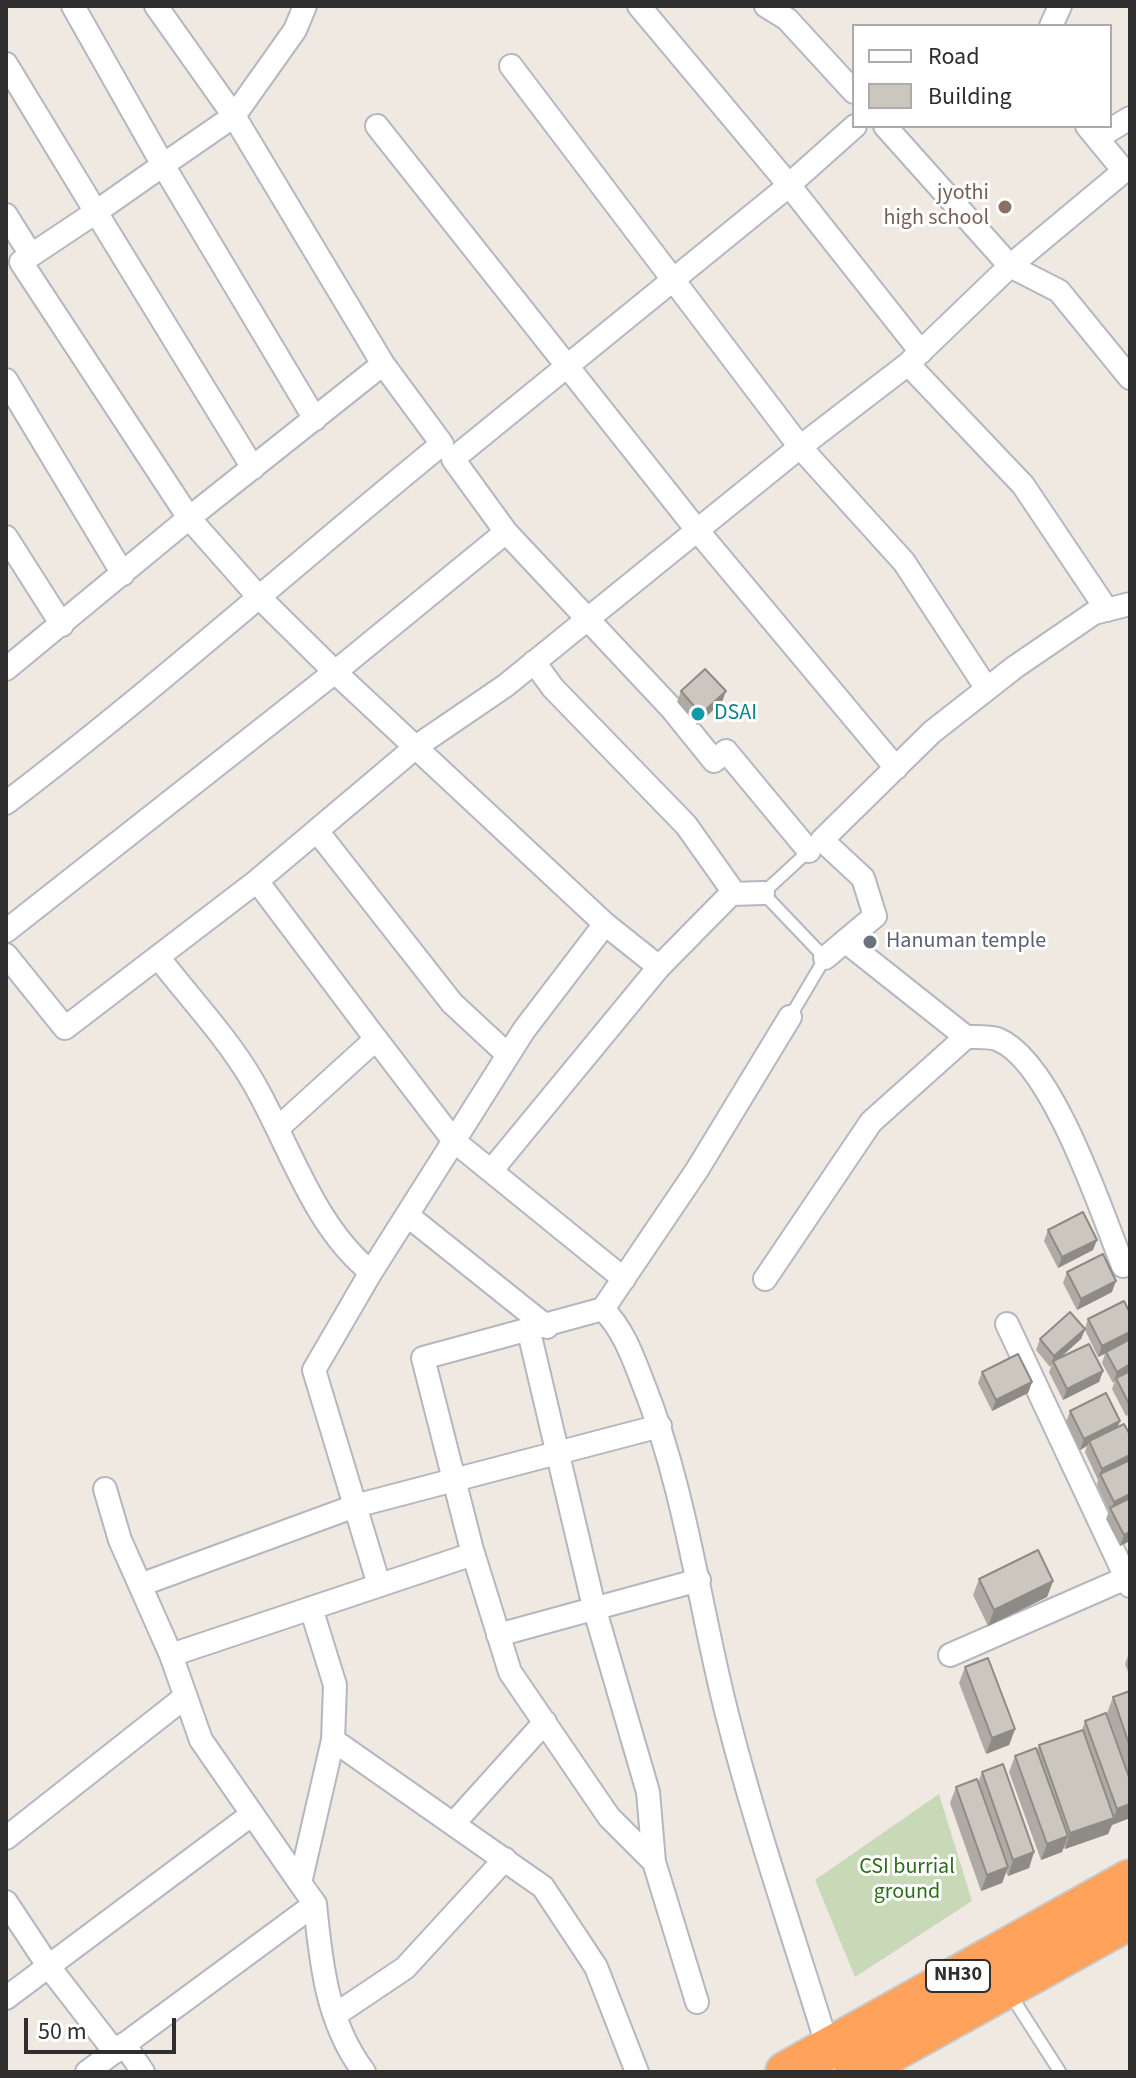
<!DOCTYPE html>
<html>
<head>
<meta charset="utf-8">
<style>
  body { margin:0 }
  #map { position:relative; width:1136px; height:2078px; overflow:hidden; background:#efe9e1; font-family:"Source Sans 3",sans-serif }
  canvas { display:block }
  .frame { position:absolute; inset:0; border:8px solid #2e2e2e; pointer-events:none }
  .legend { position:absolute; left:852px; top:24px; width:260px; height:104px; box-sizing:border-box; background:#fff; border:2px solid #ababab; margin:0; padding:10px 14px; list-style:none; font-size:24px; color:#2e2e2e }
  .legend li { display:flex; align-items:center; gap:16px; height:40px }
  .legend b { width:40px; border:2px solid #ababab }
  .scale { position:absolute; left:24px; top:2018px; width:152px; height:36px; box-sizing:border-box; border:4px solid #2e2e2e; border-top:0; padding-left:10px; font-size:24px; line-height:28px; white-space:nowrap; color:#2e2e2e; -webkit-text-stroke:6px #fff; paint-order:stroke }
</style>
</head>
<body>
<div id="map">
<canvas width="1136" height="2078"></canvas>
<div class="frame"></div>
<ul class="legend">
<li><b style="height:10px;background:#fff"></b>Road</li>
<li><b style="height:22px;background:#cbc7bf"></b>Building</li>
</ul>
<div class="scale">50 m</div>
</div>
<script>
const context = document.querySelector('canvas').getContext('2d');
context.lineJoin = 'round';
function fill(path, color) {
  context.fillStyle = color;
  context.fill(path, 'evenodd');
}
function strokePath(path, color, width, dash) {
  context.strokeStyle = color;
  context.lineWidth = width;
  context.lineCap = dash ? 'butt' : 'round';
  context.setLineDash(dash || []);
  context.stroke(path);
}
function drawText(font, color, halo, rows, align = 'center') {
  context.font = font + ' "Source Sans 3",sans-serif';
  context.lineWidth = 6;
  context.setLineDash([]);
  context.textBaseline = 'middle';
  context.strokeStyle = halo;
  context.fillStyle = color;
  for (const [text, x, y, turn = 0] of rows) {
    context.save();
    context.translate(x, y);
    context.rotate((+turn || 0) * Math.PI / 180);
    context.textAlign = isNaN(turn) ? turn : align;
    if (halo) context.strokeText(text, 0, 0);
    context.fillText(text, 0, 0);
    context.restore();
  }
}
fill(new Path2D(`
  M 939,1794 L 972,1901 L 855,1977 L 815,1880 Z`), '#c8d9b8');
const lane = new Path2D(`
  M 790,1017 L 825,958 L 763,893 L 812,848
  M 1010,1994 L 1060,2072`);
const street = new Path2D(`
  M 73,6 L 163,165 L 234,116 L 156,6
  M 639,6 L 789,185 L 921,352
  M 766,6 L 787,19 L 854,92
  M 1051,26 L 1060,6
  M 6,64 L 96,212 L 163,165 L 315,419
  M 377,126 L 697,530 L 896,768
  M 885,126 L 1010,266 L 1059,291 L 1130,378
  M 1097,138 L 1130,118
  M 6,215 L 31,255
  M 908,364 L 1023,485 L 1107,610
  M 6,380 L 123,574
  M 253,468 L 96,212 L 21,262 L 189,518 L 383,364 L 234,116 L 295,30 L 305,6
  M 506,532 L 335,672 L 605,924 L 659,967 L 731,894 L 763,893
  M 6,537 L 62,625
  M 534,662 L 553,688 L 686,825 L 735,894
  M 6,669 L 189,518 L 257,595 L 335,672 L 6,931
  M 987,689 L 904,562 L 800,447 L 908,364 L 1010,266 L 1124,171 L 1087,126
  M 6,803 C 156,689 296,563 442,444 L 383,364
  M 317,831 L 452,1003 L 508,1055
  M 809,851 L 726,751 L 714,761 L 672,709 L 506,532 L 453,459 L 781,192 L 855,126
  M 6,955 L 65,1028 L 257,881
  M 158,957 C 189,997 226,1036 252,1080 C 289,1143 313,1226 371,1272 L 314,1370 L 379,1585
  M 825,958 L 875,916 L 863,878 L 822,840 L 932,732 L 1015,667 L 1094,613 L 1130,604
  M 966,1037 C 975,1037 988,1036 997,1039 C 1052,1060 1102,1213 1123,1266
  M 376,1039 L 257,881 L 417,746 L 505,686 L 800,447 L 511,66
  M 278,1128 L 376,1039 L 454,1141 L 491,1171 L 659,967
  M 491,1171 L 624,1279
  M 407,1215 L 547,1327
  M 371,1272 L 524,1030 L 605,924
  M 765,1279 L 871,1122 L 966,1037 L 845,941
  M 603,1309 C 624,1331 632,1355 643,1383 C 683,1483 697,1589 722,1694 C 751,1814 792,1931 828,2048
  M 1007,1324 L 1130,1586
  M 529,1332 L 594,1607 L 648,1792 L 654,1862
  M 105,1489 L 120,1540 L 171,1655
  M 473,1553 L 510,1672 L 609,1817 L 654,1862 L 697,2002
  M 140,1585 L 355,1506 L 660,1426
  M 311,1608 L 335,1685 L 333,1740
  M 498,1635 L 699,1580
  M 950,1655 L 1126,1578
  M 455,1822 L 545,1722
  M 6,1838 L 185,1697
  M 6,1902 L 49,1967 L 115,2052
  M 315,1904 C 321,1964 327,2023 364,2072
  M 6,1998 L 251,1815
  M 335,2015 L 405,1968 L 505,1859
  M 124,2044 L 143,2072
  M 87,2072 L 315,1904 L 300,1883
  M 637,2072 L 596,1967 L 543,1887 L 333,1740 L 300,1883 L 201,1740 L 171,1655 L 473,1554 L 423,1358 L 603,1309 L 697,1170 L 790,1017`);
const highway = new Path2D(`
  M 786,2072 L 1130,1880
  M 855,2072 L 1130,1919`);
strokePath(lane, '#b4b7c1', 15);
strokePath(street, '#b4b7c1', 26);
strokePath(highway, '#c9c9c9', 44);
strokePath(lane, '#fff', 11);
strokePath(street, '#fff', 22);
strokePath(highway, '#ffa35c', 40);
fill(new Path2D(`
  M 681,691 L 722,702 L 697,725 L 677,702 Z
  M 1048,1230 L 1093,1250 L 1058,1268 L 1044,1241 Z
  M 1067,1272 L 1112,1292 L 1077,1310 L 1063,1283 Z
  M 1130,1313 L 1130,1414 L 1126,1416 L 1112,1389 L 1115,1381 L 1113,1383 L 1102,1363 L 1105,1354 L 1098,1357 L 1085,1330 L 1081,1339 L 1060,1358 L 1103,1371 L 1099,1382 L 1063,1400 L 1049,1372 L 1052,1365 L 1050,1367 L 1036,1350 L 1040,1339 L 1085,1328 L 1088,1319 Z
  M 982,1372 L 1032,1382 L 1028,1393 L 992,1411 L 978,1383 Z
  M 1070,1411 L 1117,1427 L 1130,1435 L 1130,1541 L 1120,1546 L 1106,1519 L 1109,1511 L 1097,1485 L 1098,1480 L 1085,1452 L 1087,1446 L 1080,1450 L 1066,1422 Z
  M 979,1579 L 1053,1581 L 1047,1597 L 988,1626 L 973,1595 Z
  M 1129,1653 L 1130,1653 L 1130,1677 L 1125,1664 Z
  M 965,1667 L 1015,1729 L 1009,1745 L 986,1754 L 959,1683 Z
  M 1130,1691 L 1130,1780 L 1107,1713 L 1113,1697 Z
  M 1085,1721 L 1130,1780 L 1130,1818 L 1112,1825 L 1108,1834 L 1065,1849 L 1064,1847 L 1062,1852 L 1041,1860 L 1009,1772 L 1015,1756 L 1037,1750 L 1039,1745 L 1082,1730 Z
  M 982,1772 L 1034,1852 L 1029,1868 L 1008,1876 L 1006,1872 L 1002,1883 L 981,1891 L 950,1803 L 956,1787 L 978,1783 Z`), '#afaba4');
fill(new Path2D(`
  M 726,691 L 722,702 L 697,725 L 701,714 Z
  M 1097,1240 L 1093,1250 L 1058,1268 L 1062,1257 Z
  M 1116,1281 L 1112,1292 L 1077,1310 L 1081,1299 Z
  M 1085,1329 L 1081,1339 L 1054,1363 L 1053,1361 L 1050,1367 L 1054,1356 Z
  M 1130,1332 L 1130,1341 L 1098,1357 L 1102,1346 Z
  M 1130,1364 L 1130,1373 L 1116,1378 L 1113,1383 L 1117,1372 Z
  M 1103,1371 L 1099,1382 L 1063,1400 L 1067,1389 Z
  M 1032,1382 L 1028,1393 L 992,1411 L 996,1400 Z
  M 1120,1421 L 1116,1432 L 1089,1441 L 1087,1446 L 1080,1450 L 1084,1439 Z
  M 1130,1455 L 1130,1464 L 1100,1474 L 1098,1480 L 1102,1469 Z
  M 1130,1494 L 1130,1503 L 1111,1510 L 1114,1502 Z
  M 1130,1532 L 1130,1541 L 1120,1546 L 1124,1535 Z
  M 1053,1581 L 1047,1597 L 988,1626 L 994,1610 Z
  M 1015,1729 L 1009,1745 L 986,1754 L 992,1738 Z
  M 1130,1804 L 1130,1818 L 1112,1825 L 1108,1834 L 1065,1849 L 1070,1833 L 1113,1819 L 1117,1809 Z
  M 1068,1836 L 1062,1852 L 1041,1860 L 1047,1844 Z
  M 1034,1852 L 1029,1868 L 1008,1876 L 1013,1860 Z
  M 1008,1867 L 1002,1883 L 981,1891 L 987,1875 Z`), '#8e8b86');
const building = new Path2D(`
  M 705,669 L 726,691 L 701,714 L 681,691 Z
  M 1083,1212 L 1097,1240 L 1062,1257 L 1048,1230 Z
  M 1103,1254 L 1116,1281 L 1081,1299 L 1067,1272 Z
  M 1124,1301 L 1130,1313 L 1130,1332 L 1102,1346 L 1088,1319 Z
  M 1070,1312 L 1085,1329 L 1054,1356 L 1040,1339 Z
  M 1130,1339 L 1130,1364 L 1117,1372 L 1106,1352 Z
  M 1089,1344 L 1103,1371 L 1067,1389 L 1053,1361 Z
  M 1018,1354 L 1032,1382 L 996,1400 L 982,1372 Z
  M 1130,1371 L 1130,1406 L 1116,1378 Z
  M 1106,1393 L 1120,1421 L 1084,1439 L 1070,1411 Z
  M 1124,1424 L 1130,1435 L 1130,1455 L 1102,1469 L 1089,1441 Z
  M 1130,1460 L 1130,1494 L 1114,1502 L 1100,1474 Z
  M 1130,1498 L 1130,1532 L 1124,1535 L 1110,1508 Z
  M 1038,1550 L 1053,1581 L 994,1610 L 979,1579 Z
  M 988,1658 L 1015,1729 L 992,1738 L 965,1667 Z
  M 1130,1691 L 1130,1747 L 1113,1697 Z
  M 1106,1713 L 1130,1780 L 1130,1804 L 1117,1809 L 1085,1721 Z
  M 1083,1730 L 1114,1818 L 1070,1833 L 1039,1745 Z
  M 1036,1748 L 1068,1836 L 1047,1844 L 1015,1756 Z
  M 1003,1764 L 1034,1852 L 1013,1860 L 982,1772 Z
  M 977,1779 L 1008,1867 L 987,1875 L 956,1787 Z`);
fill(building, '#cbc7bf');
strokePath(building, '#8e8b86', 2);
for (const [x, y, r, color] of [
  [1005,207,8,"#8d6e63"],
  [698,714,8,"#0f9aa8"],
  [870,942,8,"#6b7280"]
]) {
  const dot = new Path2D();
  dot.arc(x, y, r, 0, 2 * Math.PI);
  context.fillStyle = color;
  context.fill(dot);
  strokePath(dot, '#fff', 3);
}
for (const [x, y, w] of [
  [958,1976,64]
]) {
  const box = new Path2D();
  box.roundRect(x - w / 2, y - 16, w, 32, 6);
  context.fillStyle = '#fff';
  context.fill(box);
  strokePath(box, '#2e2e2e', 2);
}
drawText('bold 20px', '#2e2e2e', null, [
  ["NH30",958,1976]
]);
drawText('22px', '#785e54', '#fff', [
  ["jyothi",989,194],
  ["high school",989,219]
], 'right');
drawText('22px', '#0d838f', '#fff', [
  ["DSAI",714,714]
], 'left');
drawText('22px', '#5b616d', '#fff', [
  ["Hanuman temple",886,942]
], 'left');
drawText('22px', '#2c6e1b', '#fff', [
  ["CSI burrial",907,1868],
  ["ground",907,1893]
]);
</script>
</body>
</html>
